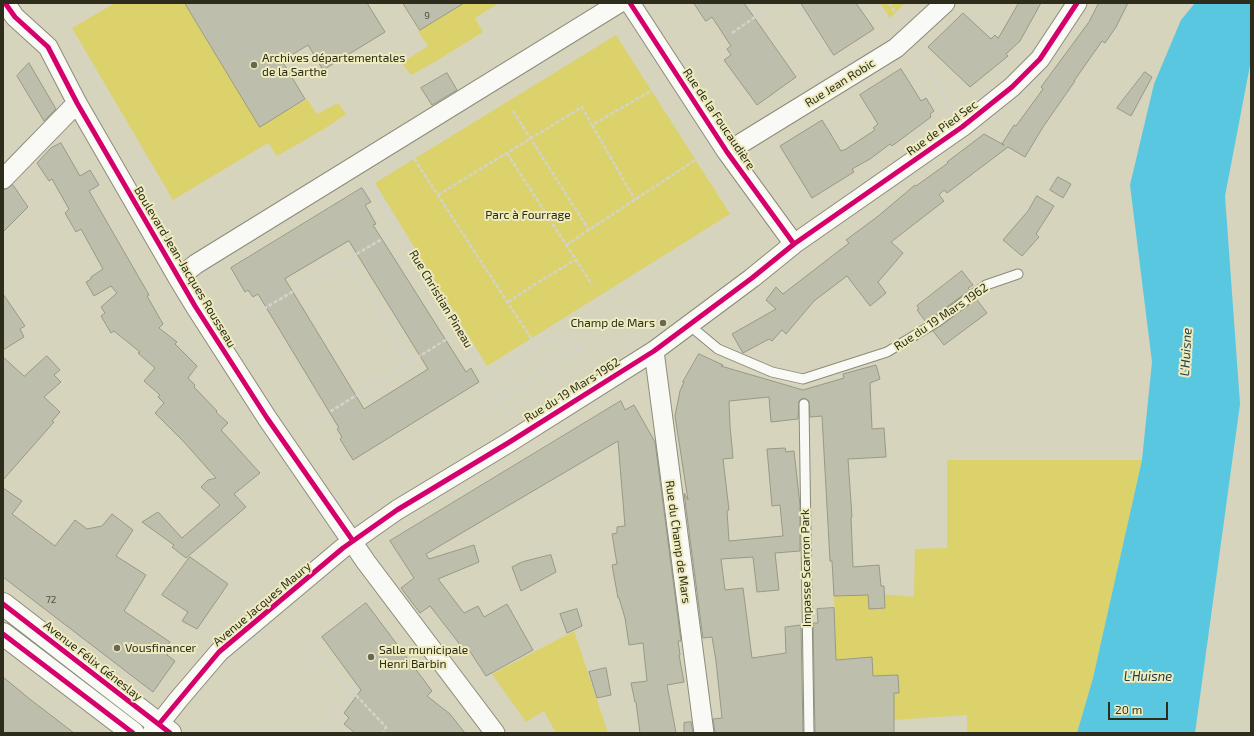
<!DOCTYPE html>
<html>
<head>
<meta charset="utf-8">
<style>
  body { margin:0 }
  #map { position:relative; width:1254px; height:736px; overflow:hidden; background:#d6d4bc; font-family:"Exo 2",sans-serif }
  canvas { display:block }
  .frame { position:absolute; inset:0; border:4px solid #2e2d1c; pointer-events:none }
  .scale { position:absolute; left:1108px; top:702px; width:60px; height:18px; box-sizing:border-box; border:2px solid #2e2d1c; border-top:0; padding-left:5px; font-size:12px; line-height:14px; white-space:nowrap; color:#2e2d1c; -webkit-text-stroke:3px #eeebbf; paint-order:stroke }
</style>
</head>
<body>
<div id="map">
<canvas width="1254" height="736"></canvas>
<div class="frame"></div>
<div class="scale">20 m</div>
</div>
<script>
const context = document.querySelector('canvas').getContext('2d');
context.lineJoin = 'round';
function fill(path, color) {
  context.fillStyle = color;
  context.fill(path, 'evenodd');
}
function strokePath(path, color, width, dash) {
  context.strokeStyle = color;
  context.lineWidth = width;
  context.lineCap = dash ? 'butt' : 'round';
  context.setLineDash(dash || []);
  context.stroke(path);
}
function drawText(font, color, halo, rows, align = 'center') {
  context.font = font + ' "Exo 2",sans-serif';
  context.lineWidth = 4;
  context.setLineDash([]);
  context.textBaseline = 'middle';
  context.strokeStyle = halo;
  context.fillStyle = color;
  for (const [text, x, y, turn = 0] of rows) {
    context.save();
    context.translate(x, y);
    context.rotate((+turn || 0) * Math.PI / 180);
    context.textAlign = isNaN(turn) ? turn : align;
    if (halo) context.strokeText(text, 0, 0);
    context.fillText(text, 0, 0);
    context.restore();
  }
}
fill(new Path2D(`
  M 115,3 L 185,3 L 260,126 L 284,112 L 289,106 L 291,108 L 307,99 L 317,114 L 338,103 L 346,114 L 324,129 L 277,156 L 268,143 L 173,200 L 72,28 Z
  M 464,3 L 499,3 L 475,18 L 483,32 L 438,60 L 411,75 L 402,63 L 428,46 L 418,31 Z
  M 880,3 L 905,3 L 890,18 Z
  M 616,35 L 730,214 L 487,366 L 375,183 Z
  M 947,460 L 1142,460 L 1093,678 L 1077,733 L 967,733 L 967,715 L 864,722 L 863,695 L 899,692 L 898,675 L 873,676 L 836,660 L 834,596 L 881,594 L 914,597 L 915,549 L 947,548 Z
  M 574,631 L 608,733 L 556,733 L 544,711 L 526,722 L 492,674 Z`), '#dbd26c');
fill(new Path2D(`
  M 1195,3 L 1251,3 L 1251,60 L 1225,196 L 1240,404 L 1195,733 L 1077,733 L 1093,678 L 1142,460 L 1152,362 L 1130,185 L 1154,84 L 1181,20 Z`), '#58c7df');
const building = new Path2D(`
  M 185,3 L 367,3 L 385,32 L 323,70 L 308,45 L 282,61 L 305,99 L 260,127 Z
  M 403,3 L 464,3 L 420,30 Z
  M 694,3 L 744,3 L 796,77 L 757,105 L 724,60 L 731,55 L 727,49 L 731,46 L 712,17 L 706,21 Z
  M 801,3 L 856,3 L 874,29 L 834,55 Z
  M 1019,3 L 1041,3 L 1025,32 L 1020,41 L 1006,54 L 1008,56 L 970,87 L 928,47 L 963,13 L 991,39 L 995,35 L 998,38 Z
  M 1099,3 L 1128,3 L 1116,27 L 1105,43 L 1102,41 L 1074,81 L 1075,81 L 1043,127 L 1025,157 L 1008,147 L 947,193 L 944,190 L 939,195 L 944,201 L 891,242 L 903,253 L 878,282 L 886,293 L 870,306 L 847,276 L 814,301 L 786,334 L 782,330 L 772,341 L 769,339 L 743,353 L 732,334 L 776,309 L 766,300 L 776,287 L 783,294 L 849,243 L 846,240 L 877,217 L 915,185 L 916,186 L 948,163 L 947,162 L 984,134 L 1004,145 L 1002,144 L 1014,125 L 1016,126 L 1043,89 L 1041,87 L 1089,22 Z
  M 29,63 L 56,109 L 44,121 L 17,76 Z
  M 901,69 L 921,101 L 926,98 L 934,111 L 930,114 L 931,117 L 892,146 L 890,144 L 870,159 L 852,169 L 854,172 L 812,198 L 780,146 L 822,120 L 841,151 L 846,149 L 875,130 L 873,128 L 878,124 L 860,95 Z
  M 1145,72 L 1152,77 L 1131,116 L 1117,108 Z
  M 447,73 L 457,90 L 432,105 L 421,88 Z
  M 61,143 L 80,176 L 90,170 L 99,185 L 89,191 L 149,295 L 147,296 L 163,324 L 159,328 L 177,342 L 175,344 L 197,366 L 188,378 L 195,385 L 194,387 L 217,411 L 216,412 L 228,423 L 221,430 L 260,473 L 234,494 L 246,507 L 186,558 L 172,547 L 174,545 L 142,522 L 158,512 L 182,538 L 220,505 L 201,487 L 208,480 L 216,478 L 184,442 L 155,413 L 164,403 L 158,397 L 160,395 L 144,381 L 155,368 L 138,353 L 140,352 L 114,331 L 111,333 L 101,316 L 105,313 L 101,307 L 117,293 L 111,286 L 94,296 L 86,282 L 91,279 L 91,277 L 103,269 L 81,229 L 76,232 L 65,213 L 69,209 L 52,179 L 49,181 L 37,163 L 51,148 Z
  M 1058,177 L 1071,184 L 1063,198 L 1050,190 Z
  M 13,185 L 28,207 L 3,232 L 3,190 L 6,189 Z
  M 362,188 L 371,202 L 365,205 L 376,224 L 373,225 L 466,372 L 471,368 L 479,382 L 353,460 L 340,439 L 342,437 L 337,429 L 339,428 L 258,294 L 253,297 L 248,290 L 245,292 L 231,268 ZM 349,241 L 428,369 L 364,409 L 285,279 Z
  M 1037,196 L 1054,206 L 1036,234 L 1039,237 L 1022,256 L 1003,240 L 1028,211 Z
  M 962,271 L 973,285 L 968,288 L 970,290 L 926,322 L 917,310 L 919,309 L 917,306 Z
  M 3,294 L 25,326 L 20,329 L 24,337 L 3,350 Z
  M 977,300 L 987,313 L 944,345 L 933,331 Z
  M 699,354 L 723,365 L 721,366 L 803,390 L 844,378 L 843,374 L 876,365 L 880,379 L 870,383 L 872,429 L 884,428 L 886,457 L 848,459 L 852,517 L 851,517 L 853,567 L 879,565 L 881,586 L 884,586 L 885,608 L 869,609 L 868,595 L 834,596 L 832,561 L 830,561 L 822,416 L 810,417 L 809,401 L 804,398 L 801,399 L 799,401 L 798,419 L 771,422 L 769,397 L 729,401 L 730,426 L 733,458 L 723,459 L 729,510 L 727,511 L 729,541 L 783,536 L 780,505 L 772,506 L 767,449 L 785,448 L 786,452 L 794,451 L 800,505 L 800,551 L 775,553 L 779,590 L 757,592 L 753,557 L 721,559 L 725,590 L 743,588 L 752,658 L 786,653 L 785,627 L 801,625 L 803,733 L 715,733 L 713,719 L 722,718 L 716,661 L 712,637 L 703,638 L 684,493 L 688,500 L 675,416 L 680,391 L 684,382 L 683,382 Z
  M 47,356 L 60,370 L 54,375 L 61,382 L 44,397 L 60,412 L 52,421 L 54,422 L 3,480 L 3,357 L 24,376 Z
  M 621,401 L 625,410 L 634,405 L 655,442 L 681,641 L 678,641 L 680,655 L 679,655 L 684,682 L 667,685 L 676,733 L 640,733 L 636,702 L 635,702 L 631,683 L 647,681 L 643,643 L 629,645 L 625,618 L 619,598 L 618,598 L 612,565 L 617,564 L 612,534 L 617,533 L 617,527 L 625,526 L 618,441 L 426,554 L 429,559 L 474,545 L 479,562 L 438,579 L 464,613 L 478,606 L 484,617 L 507,604 L 533,650 L 486,676 L 469,650 L 464,653 L 458,642 L 430,606 L 420,613 L 401,588 L 414,578 L 390,541 Z
  M 3,488 L 22,501 L 12,514 L 55,546 L 75,520 L 87,529 L 102,526 L 112,514 L 133,530 L 116,556 L 146,575 L 124,611 L 170,642 L 168,645 L 172,648 L 167,655 L 175,661 L 153,692 L 3,577 Z
  M 551,555 L 556,572 L 521,591 L 512,567 L 522,562 Z
  M 190,557 L 228,584 L 197,629 L 182,621 L 188,612 L 162,595 Z
  M 366,603 L 432,691 L 427,696 L 450,714 L 465,733 L 355,733 L 344,724 L 349,718 L 344,713 L 361,690 L 322,637 Z
  M 834,608 L 836,660 L 872,657 L 873,676 L 898,675 L 899,693 L 894,693 L 894,733 L 815,733 L 813,623 L 818,623 L 817,609 Z
  M 577,609 L 582,626 L 567,633 L 560,614 Z
  M 606,668 L 611,695 L 597,698 L 589,672 Z
  M 3,677 L 31,700 L 74,733 L 3,733 Z
  M 691,722 L 693,733 L 684,733 L 684,723 Z`);
fill(building, '#bdbfac');
strokePath(building, '#979987', 1);
const service = new Path2D(`
  M 689,325 L 718,349 L 772,372 L 803,379 L 887,352 L 937,322 L 986,285 L 1018,274
  M 804,404 L 809,733`);
const minor = new Path2D(`
  M 5,3 L 15,17 L 48,47 L 77,103 L 178,278 L 195,306 L 267,418 L 366,562 L 495,733
  M 630,3 L 727,152 L 794,244
  M 727,152 L 896,48 L 945,3
  M 3,179 L 77,103
  M 178,278 L 196,264 L 619,3
  M 654,351 L 704,733
  M 152,733 L 178,700 L 219,652 L 343,548 L 397,510 L 508,443 L 654,351 L 752,278 L 794,244 L 962,127 L 1012,87 L 1040,59 L 1077,3`);
const secondary = new Path2D(`
  M 3,604 L 170,733
  M 3,634 L 133,733`);
strokePath(service, '#8d8b79', 11);
strokePath(minor, '#8d8b79', 21);
strokePath(secondary, '#8d8b79', 24);
strokePath(new Path2D(`
  M 795,3 L 835,64
  M 889,3 L 900,19
  M 732,33 L 775,3
  M 920,53 L 953,111
  M 513,111 L 589,230
  M 592,125 L 635,200
  M 507,153 L 592,285
  M 411,154 L 536,346
  M 369,180 L 512,417
  M 438,195 L 582,107 L 592,125 L 661,85
  M 566,245 L 706,153
  M 348,259 L 411,361
  M 508,302 L 532,286 L 575,260
  M 248,318 L 399,229
  M 487,377 L 554,336 L 566,356
  M 485,409 L 585,344
  M 315,421 L 460,331
  M 305,643 L 352,691 L 319,733
  M 352,691 L 386,727 L 383,733`), '#d3d2cb', 2.5, [4, 2]);
strokePath(service, '#f9f9f5', 9);
strokePath(minor, '#f9f9f5', 19);
strokePath(secondary, '#f9f9f5', 22);
strokePath(new Path2D(`
  M 5,3 L 15,17 L 48,47 L 77,103 L 195,306 L 267,418 L 353,541
  M 630,3 L 727,152 L 794,244
  M 3,604 L 170,733
  M 3,634 L 133,733
  M 159,724 L 219,652 L 343,548 L 397,510 L 508,443 L 654,351 L 752,278 L 794,244 L 962,127 L 1012,87 L 1040,59 L 1077,3`), '#d6006c', 5);
for (const [x, y, r, color] of [
  [254,65,4,"#696754"],
  [663,323,4,"#696754"],
  [117,648,4,"#696754"],
  [371,657,4,"#696754"]
]) {
  const dot = new Path2D();
  dot.arc(x, y, r, 0, 2 * Math.PI);
  context.fillStyle = color;
  context.fill(dot);
  strokePath(dot, '#eeebbf', 1.5);
}
drawText('10px', '#525241', null, [
  ["9",427,16],
  ["72",51,600]
]);
drawText('12px', '#2e2d1c', '#eeebbf', [
  ["Archives départementales",262,58],
  ["de la Sarthe",262,72],
  ["Champ de Mars",655,323,"right"],
  ["Vousfinancer",125,648],
  ["Salle municipale",379,650],
  ["Henri Barbin",379,664]
], 'left');
drawText('12px', '#2e2d1c', '#eeebbf', [
  ["Rue Jean Robic",840,83,-32],
  ["Rue de la Foucaudière",719,119,56],
  ["Rue de Pied Sec",942,128,-36],
  ["Boulevard Jean-Jacques Rousseau",185,267,59],
  ["Rue Christian Pineau",441,299,59],
  ["Rue du 19 Mars 1962",941,317,-34],
  ["Rue du 19 Mars 1962",572,390,-32],
  ["Rue du Champ de Mars",678,542,82],
  ["Impasse Scarron Park",806,568,-91],
  ["Avenue Jacques Maury",262,604,-40],
  ["Avenue Félix Géneslay",93,661,38]
]);
drawText('12px', '#2c2a11', '#eeebbf', [
  ["Parc à Fourrage",528,215]
]);
drawText('italic 13px', '#1d3b45', '#eeebbf', [
  ["L'Huisne",1186,352,-87],
  ["L'Huisne",1148,677]
]);
</script>
</body>
</html>
